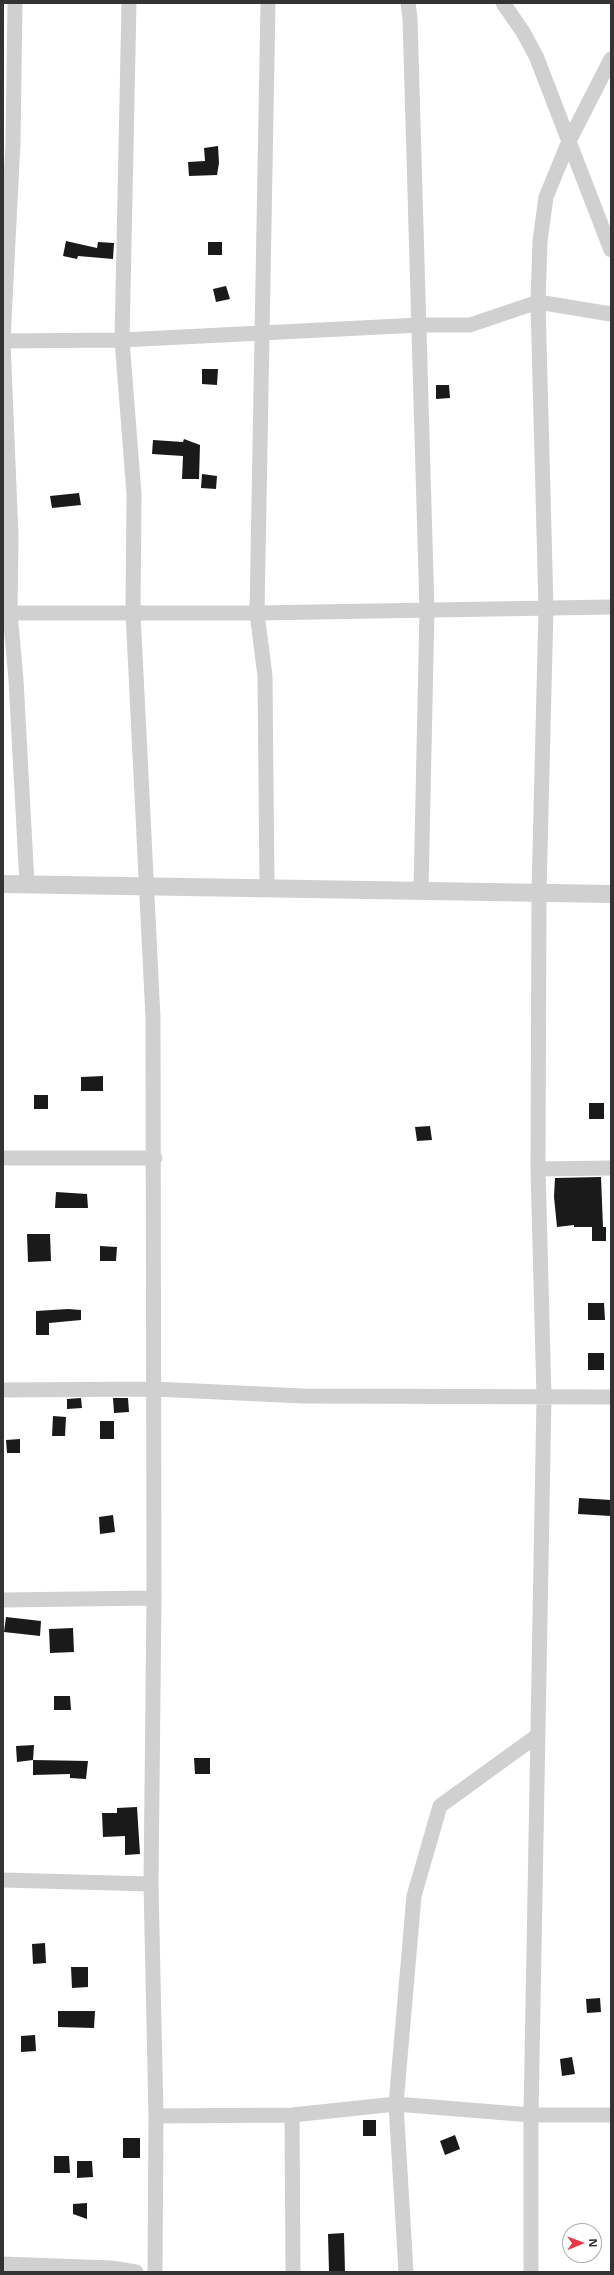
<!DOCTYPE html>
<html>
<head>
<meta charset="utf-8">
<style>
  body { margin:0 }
  #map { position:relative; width:614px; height:2275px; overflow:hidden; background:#fff; font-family:"Noto Sans",sans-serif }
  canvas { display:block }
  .frame { position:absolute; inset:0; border:4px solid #333; pointer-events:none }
  .north { position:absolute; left:562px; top:2223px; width:40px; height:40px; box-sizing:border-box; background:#fff; border:1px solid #adadad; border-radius:50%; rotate:89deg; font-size:11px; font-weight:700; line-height:16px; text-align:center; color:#333 }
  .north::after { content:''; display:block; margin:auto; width:14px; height:18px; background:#e63946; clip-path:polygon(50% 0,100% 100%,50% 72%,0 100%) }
</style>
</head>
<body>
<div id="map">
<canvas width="614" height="2275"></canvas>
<div class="frame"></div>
<div class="north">N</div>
</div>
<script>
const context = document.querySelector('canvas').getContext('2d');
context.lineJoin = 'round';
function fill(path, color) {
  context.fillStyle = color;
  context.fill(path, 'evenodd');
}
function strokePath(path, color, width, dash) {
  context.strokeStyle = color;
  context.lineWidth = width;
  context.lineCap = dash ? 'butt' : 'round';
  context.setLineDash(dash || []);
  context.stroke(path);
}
fill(new Path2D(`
  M 218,146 L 219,163 L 217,175 L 189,176 L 188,162 L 205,161 L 204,148 Z
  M 66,241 L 97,248 L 98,242 L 114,243 L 113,259 L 78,256 L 77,259 L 63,256 Z
  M 208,242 L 222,242 L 222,255 L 208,255 Z
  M 226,286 L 230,299 L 216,302 L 213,289 Z
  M 202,369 L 218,369 L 217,385 L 202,384 Z
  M 436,385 L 449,385 L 450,398 L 436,399 Z
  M 184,439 L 200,445 L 199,479 L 182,479 L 183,456 L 152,454 L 153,440 L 183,442 Z
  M 202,474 L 217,476 L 216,489 L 201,488 Z
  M 79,493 L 81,505 L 52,508 L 50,496 Z
  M 103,1076 L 103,1091 L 81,1091 L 81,1077 Z
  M 34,1095 L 48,1095 L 48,1109 L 34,1109 Z
  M 589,1103 L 604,1103 L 604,1119 L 589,1119 Z
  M 430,1126 L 432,1140 L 417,1141 L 415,1127 Z
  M 601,1177 L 603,1227 L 606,1227 L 606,1241 L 592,1241 L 592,1227 L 574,1227 L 574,1225 L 557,1227 L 554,1197 L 555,1178 Z
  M 56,1192 L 87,1194 L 88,1208 L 55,1208 Z
  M 27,1234 L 50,1234 L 51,1261 L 28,1262 Z
  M 100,1246 L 117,1247 L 116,1261 L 100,1261 Z
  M 588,1303 L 604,1303 L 605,1320 L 588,1320 Z
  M 68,1309 L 81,1310 L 81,1320 L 49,1323 L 49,1335 L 36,1335 L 36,1311 Z
  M 588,1353 L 604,1353 L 604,1370 L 588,1370 Z
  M 81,1398 L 82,1408 L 67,1409 L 67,1399 Z
  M 113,1398 L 128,1398 L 129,1412 L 114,1413 Z
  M 53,1416 L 66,1417 L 65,1436 L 52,1436 Z
  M 100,1421 L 114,1421 L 114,1439 L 100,1439 Z
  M 20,1439 L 20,1453 L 7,1453 L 6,1440 Z
  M 579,1498 L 611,1500 L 611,1516 L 578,1514 Z
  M 113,1515 L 115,1532 L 100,1534 L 99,1517 Z
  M 6,1617 L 41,1621 L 40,1636 L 4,1632 Z
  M 73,1628 L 74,1652 L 50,1653 L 49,1629 Z
  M 54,1696 L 70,1696 L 71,1710 L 54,1710 Z
  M 34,1745 L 33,1760 L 17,1762 L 16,1746 Z
  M 194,1758 L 210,1758 L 210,1774 L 195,1774 Z
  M 33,1760 L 88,1761 L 86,1779 L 70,1778 L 70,1774 L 33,1775 Z
  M 137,1807 L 140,1854 L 125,1855 L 125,1836 L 103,1837 L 102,1813 L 117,1813 L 117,1808 Z
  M 45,1943 L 46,1963 L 33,1964 L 32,1944 Z
  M 71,1967 L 88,1967 L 88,1987 L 72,1988 Z
  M 600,1998 L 601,2012 L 587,2013 L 586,1999 Z
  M 58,2011 L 95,2011 L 94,2028 L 58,2027 Z
  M 35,2035 L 36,2051 L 21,2052 L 21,2036 Z
  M 572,2057 L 575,2074 L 562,2076 L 560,2059 Z
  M 363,2120 L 376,2120 L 376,2136 L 363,2136 Z
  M 455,2135 L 460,2149 L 445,2155 L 440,2141 Z
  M 123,2138 L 140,2138 L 140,2158 L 123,2158 Z
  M 54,2156 L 69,2156 L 70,2173 L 54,2173 Z
  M 77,2161 L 92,2161 L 93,2177 L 77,2178 Z
  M 87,2203 L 87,2219 L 73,2214 L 73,2204 Z
  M 344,2233 L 345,2272 L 329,2272 L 328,2234 Z`), '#1a1a1a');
strokePath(new Path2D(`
  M 15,3 L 13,142 L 3,341 L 11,536 L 10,612 L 16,680 L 27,884
  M 129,3 L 122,340 L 134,494 L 133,613 L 153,1018 L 154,1598 L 151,1884 L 156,2116 L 155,2272
  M 408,3 L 410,18 L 427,610 L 421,890
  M 503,3 L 523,32 L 536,56 L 611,250
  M 3,341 L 122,340 L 420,325 L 470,325 L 538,302 L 611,314
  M 3,613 L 257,613 L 611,607
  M 267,887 L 265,676 L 257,613 L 268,3
  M 3,1158 L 155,1158
  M 538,1169 L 611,1168
  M 3,1390 L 154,1389 L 303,1396 L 611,1397
  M 3,1600 L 154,1598
  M 3,1880 L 151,1884
  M 292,2115 L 293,2272
  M 156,2116 L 292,2115 L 396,2104 L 531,2115 L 611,2115
  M 3,2264 L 111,2268 L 136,2272
  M 406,2272 L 396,2104 L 414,1896 L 440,1806 L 538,1735
  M 531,2272 L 531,2115 L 544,1397 L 538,1169 L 539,892 L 546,608 L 538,302 L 540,241 L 546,197 L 569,141 L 611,59`), '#d0d0d0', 15);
strokePath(new Path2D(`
  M 3,884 L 611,894`), '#d0d0d0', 18);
</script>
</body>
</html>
